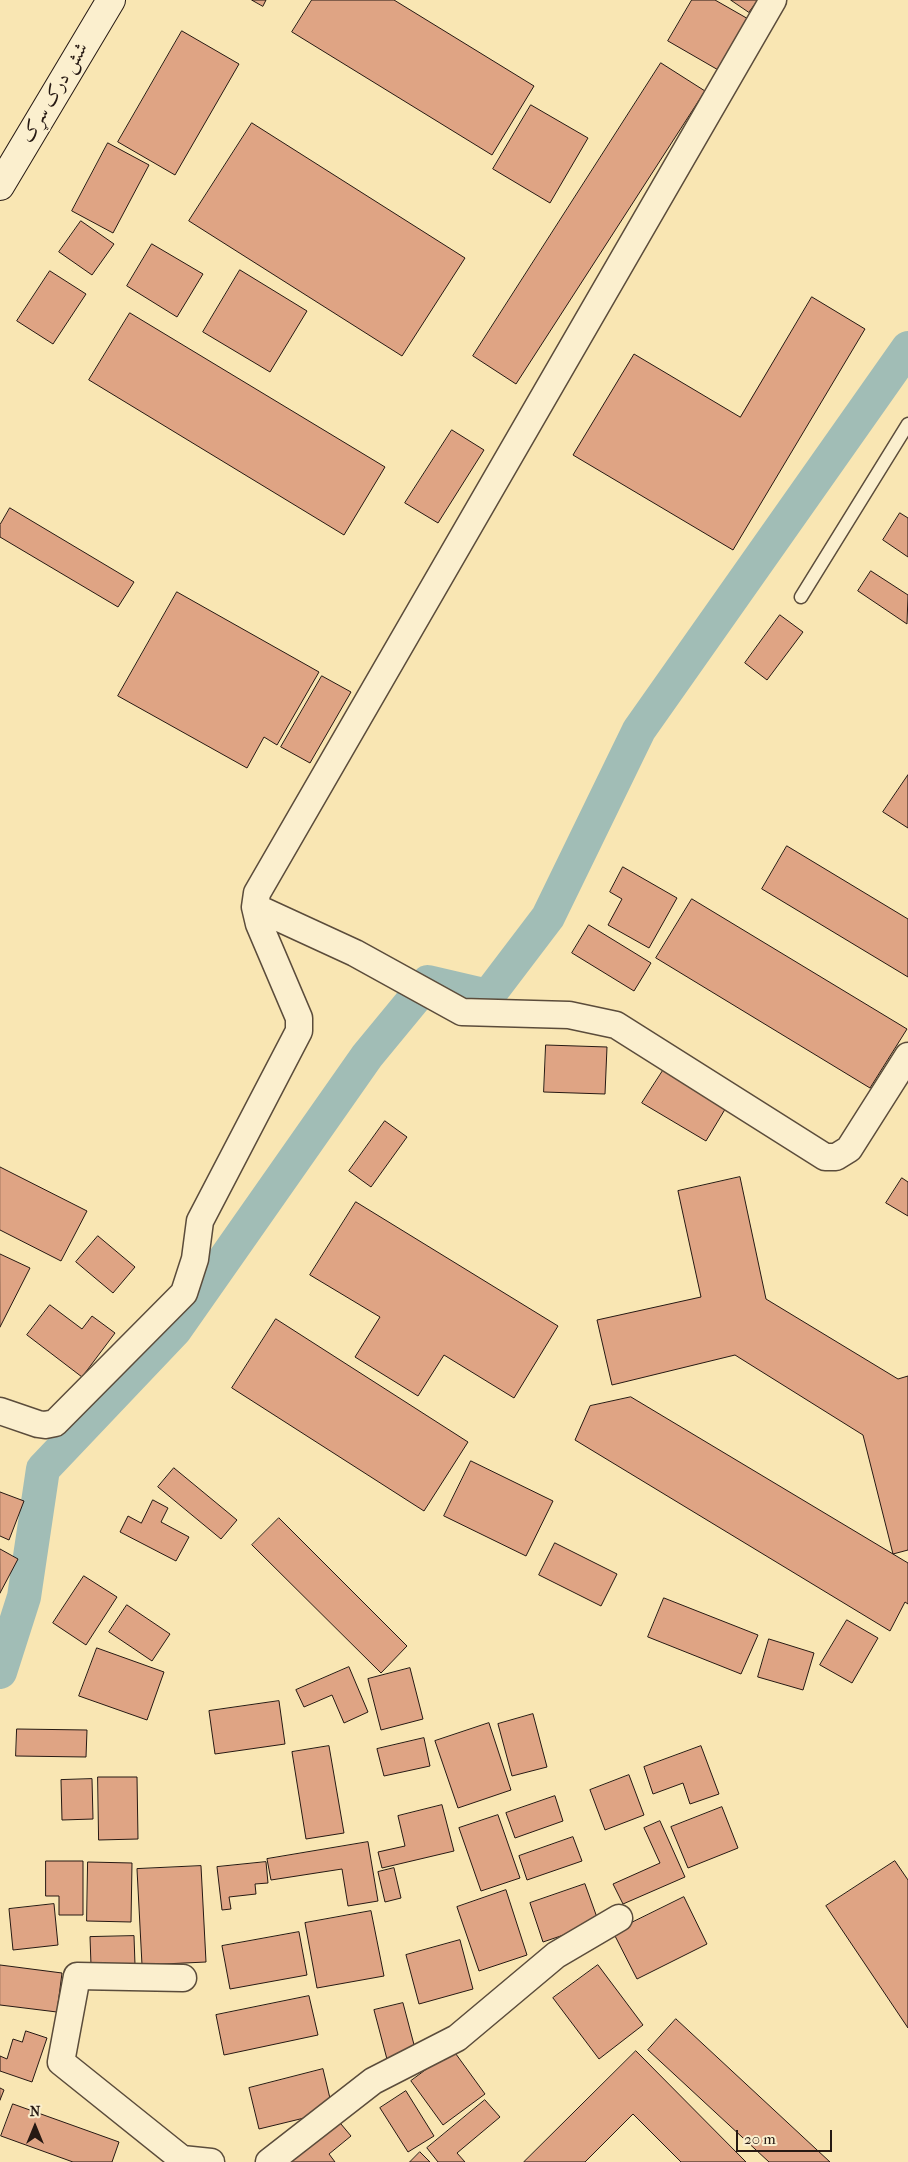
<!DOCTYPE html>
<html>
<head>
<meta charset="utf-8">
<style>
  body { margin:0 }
  #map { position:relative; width:908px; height:2162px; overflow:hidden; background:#f9e6b3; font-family:"IM FELL French Canon",serif }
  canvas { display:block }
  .north { position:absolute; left:10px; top:2102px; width:50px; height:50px; -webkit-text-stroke:4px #fbefce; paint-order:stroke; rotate:0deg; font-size:14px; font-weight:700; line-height:20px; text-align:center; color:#261913 }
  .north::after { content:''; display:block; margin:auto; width:18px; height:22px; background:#261913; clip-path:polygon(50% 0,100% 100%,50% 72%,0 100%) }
  .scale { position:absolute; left:736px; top:2130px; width:96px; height:22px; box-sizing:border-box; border:2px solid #261913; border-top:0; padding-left:6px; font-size:15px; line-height:18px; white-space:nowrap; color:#261913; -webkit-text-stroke:4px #fbefce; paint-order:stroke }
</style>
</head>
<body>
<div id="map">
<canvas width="908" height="2162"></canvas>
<div class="north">N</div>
<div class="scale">20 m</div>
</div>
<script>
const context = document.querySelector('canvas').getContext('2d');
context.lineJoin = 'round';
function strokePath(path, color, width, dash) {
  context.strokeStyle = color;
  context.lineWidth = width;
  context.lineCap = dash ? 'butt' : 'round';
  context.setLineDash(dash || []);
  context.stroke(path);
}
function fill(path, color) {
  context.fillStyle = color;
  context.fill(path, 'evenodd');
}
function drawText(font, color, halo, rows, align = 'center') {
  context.font = font + ' "IM FELL French Canon",Amiri,serif';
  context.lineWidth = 4;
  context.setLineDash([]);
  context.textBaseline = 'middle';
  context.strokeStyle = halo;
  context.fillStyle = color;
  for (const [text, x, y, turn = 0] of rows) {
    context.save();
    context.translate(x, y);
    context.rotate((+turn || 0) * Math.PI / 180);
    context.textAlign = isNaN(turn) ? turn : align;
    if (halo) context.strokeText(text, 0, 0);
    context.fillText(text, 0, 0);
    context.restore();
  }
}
strokePath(new Path2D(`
  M 0,1672 L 24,1597 L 43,1469 L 175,1330 L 367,1056 L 428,982 L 488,996 L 548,917 L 639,730 L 908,348`), '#a1bdb6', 34);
const building = new Path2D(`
  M 252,0 L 266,0 L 263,6 Z
  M 312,0 L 394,0 L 534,86 L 492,155 L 292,32 Z
  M 692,0 L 715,0 L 750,20 L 720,71 L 668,41 Z
  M 731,0 L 758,0 L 749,12 Z
  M 182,31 L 239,64 L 175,175 L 118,142 Z
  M 661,63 L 705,91 L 516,384 L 473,356 Z
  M 531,105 L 588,138 L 550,203 L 493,169 Z
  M 252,123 L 465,258 L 402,356 L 189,221 Z
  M 108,143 L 149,165 L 113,233 L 72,211 Z
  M 81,221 L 114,244 L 92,275 L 59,252 Z
  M 152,244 L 203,274 L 177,317 L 127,286 Z
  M 240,270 L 307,311 L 270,372 L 203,332 Z
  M 50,271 L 86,294 L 53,344 L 17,321 Z
  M 812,297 L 865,329 L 733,550 L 573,455 L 634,354 L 740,417 Z
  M 130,313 L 385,467 L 344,535 L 89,380 Z
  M 452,430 L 484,450 L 438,523 L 405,503 Z
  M 10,508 L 134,582 L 118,607 L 0,537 L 0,525 Z
  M 900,513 L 908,518 L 908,557 L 883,540 Z
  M 871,571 L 908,595 L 907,624 L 858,591 Z
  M 177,592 L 319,672 L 277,745 L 264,737 L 247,768 L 118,696 Z
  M 780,615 L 803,632 L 767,680 L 745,663 Z
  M 322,676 L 351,692 L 310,763 L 281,747 Z
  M 908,775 L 908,828 L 883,812 Z
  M 787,846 L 908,919 L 908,977 L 762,889 Z
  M 623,867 L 677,898 L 649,948 L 608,925 L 622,899 L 610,892 Z
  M 692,899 L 907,1029 L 870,1088 L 656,958 Z
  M 589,925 L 651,963 L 634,991 L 572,953 Z
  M 546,1045 L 607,1047 L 605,1094 L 544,1092 Z
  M 664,1069 L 727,1106 L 706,1141 L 642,1103 Z
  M 385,1121 L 407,1137 L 371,1187 L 349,1171 Z
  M 0,1167 L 87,1211 L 61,1261 L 0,1230 Z
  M 740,1177 L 766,1299 L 898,1379 L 908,1376 L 908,1550 L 893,1554 L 863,1435 L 735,1355 L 612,1385 L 597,1320 L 701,1297 L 678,1191 Z
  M 902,1178 L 908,1182 L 908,1216 L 886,1203 Z
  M 356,1202 L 558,1326 L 514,1398 L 444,1355 L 418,1396 L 355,1357 L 380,1317 L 310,1275 Z
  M 98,1236 L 135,1267 L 113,1293 L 76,1262 Z
  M 0,1254 L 30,1268 L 0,1327 Z
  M 50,1305 L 82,1329 L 92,1316 L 115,1333 L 82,1377 L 27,1335 Z
  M 276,1319 L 468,1442 L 424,1511 L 232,1388 Z
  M 631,1397 L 908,1563 L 908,1604 L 905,1602 L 890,1631 L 575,1440 L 590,1406 Z
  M 471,1461 L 553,1501 L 526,1556 L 444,1516 Z
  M 174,1468 L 237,1520 L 221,1539 L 158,1487 Z
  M 0,1492 L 24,1501 L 9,1540 L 0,1536 Z
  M 153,1500 L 168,1508 L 161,1522 L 189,1537 L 176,1561 L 120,1532 L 128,1516 L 141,1523 Z
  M 279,1518 L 407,1646 L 381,1673 L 252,1545 Z
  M 555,1543 L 617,1574 L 601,1606 L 539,1575 Z
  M 0,1549 L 18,1559 L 0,1593 Z
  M 84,1576 L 117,1597 L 86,1645 L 53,1623 Z
  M 664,1598 L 758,1635 L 741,1674 L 648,1637 Z
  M 127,1605 L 170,1634 L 152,1661 L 109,1632 Z
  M 847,1620 L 878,1638 L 852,1683 L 820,1665 Z
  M 769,1639 L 814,1653 L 803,1690 L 758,1677 Z
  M 97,1648 L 164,1672 L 147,1720 L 79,1696 Z
  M 349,1667 L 368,1712 L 344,1723 L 332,1695 L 304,1707 L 296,1690 Z
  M 410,1668 L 423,1719 L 381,1730 L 368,1679 Z
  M 279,1701 L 285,1744 L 215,1754 L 209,1711 Z
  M 533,1714 L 547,1767 L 512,1776 L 498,1724 Z
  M 489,1723 L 511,1790 L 458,1808 L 435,1741 Z
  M 17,1729 L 87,1730 L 86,1757 L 16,1756 Z
  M 424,1738 L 430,1766 L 384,1776 L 377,1749 Z
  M 329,1746 L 344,1833 L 306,1839 L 292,1752 Z
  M 701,1746 L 719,1794 L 690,1804 L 683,1783 L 653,1794 L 644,1767 Z
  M 629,1775 L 644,1815 L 605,1830 L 590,1790 Z
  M 98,1777 L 137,1777 L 138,1839 L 99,1840 Z
  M 92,1779 L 93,1819 L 62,1820 L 61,1780 Z
  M 555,1796 L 563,1821 L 515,1838 L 506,1813 Z
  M 442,1805 L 454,1851 L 382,1868 L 378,1852 L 405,1846 L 398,1816 Z
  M 722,1807 L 738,1848 L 688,1868 L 671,1827 Z
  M 498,1815 L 520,1878 L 481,1891 L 459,1828 Z
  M 660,1821 L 685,1877 L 623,1904 L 613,1884 L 660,1863 L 644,1828 Z
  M 573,1837 L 582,1861 L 527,1880 L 519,1856 Z
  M 368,1842 L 378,1901 L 348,1906 L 342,1869 L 271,1880 L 267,1859 Z
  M 46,1861 L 83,1861 L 83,1915 L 59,1915 L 59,1896 L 46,1896 Z
  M 895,1861 L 908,1880 L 908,2028 L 826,1906 Z
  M 88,1862 L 132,1863 L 131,1922 L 87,1921 Z
  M 266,1862 L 268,1883 L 255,1884 L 256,1894 L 229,1897 L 231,1909 L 222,1910 L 217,1867 Z
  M 201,1866 L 206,1962 L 142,1965 L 137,1869 Z
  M 394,1868 L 401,1898 L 385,1902 L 378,1872 Z
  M 585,1884 L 599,1923 L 543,1942 L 530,1903 Z
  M 506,1890 L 527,1955 L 479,1971 L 457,1907 Z
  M 684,1897 L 707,1944 L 637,1979 L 613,1932 Z
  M 54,1904 L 58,1945 L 13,1950 L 9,1909 Z
  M 371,1911 L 384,1976 L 317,1988 L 305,1923 Z
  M 299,1932 L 307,1975 L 230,1989 L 222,1946 Z
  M 134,1936 L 135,1965 L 91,1965 L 90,1937 Z
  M 460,1940 L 473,1989 L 419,2004 L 406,1955 Z
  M 0,1965 L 62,1973 L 57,2012 L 0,2005 Z
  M 598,1965 L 643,2025 L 599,2059 L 553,1998 Z
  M 309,1996 L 318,2035 L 224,2055 L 216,2015 Z
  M 403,2003 L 417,2056 L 388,2063 L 374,2010 Z
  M 676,2019 L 830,2162 L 769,2162 L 648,2050 Z
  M 26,2031 L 47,2038 L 32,2082 L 0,2071 L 0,2056 L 7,2059 L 13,2039 L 22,2042 Z
  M 453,2050 L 485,2094 L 443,2125 L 411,2081 Z
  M 636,2051 L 746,2162 L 681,2162 L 633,2114 L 585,2162 L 524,2162 Z
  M 323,2069 L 333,2111 L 259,2129 L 249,2088 Z
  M 0,2088 L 4,2090 L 0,2100 Z
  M 406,2091 L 434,2136 L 408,2152 L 380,2108 Z
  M 485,2100 L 500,2117 L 457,2153 L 465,2162 L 438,2162 L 427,2148 Z
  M 13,2104 L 119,2142 L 112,2162 L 73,2162 L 1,2136 Z
  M 336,2118 L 351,2136 L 329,2154 L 335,2162 L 287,2162 Z
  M 420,2152 L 430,2162 L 410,2162 Z`);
fill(building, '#dfa484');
strokePath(building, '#261913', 1);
const lane = new Path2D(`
  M 801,597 L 908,424`);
const street = new Path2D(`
  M 255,907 L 355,953 L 462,1012 L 569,1015 L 616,1025 L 825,1157 L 836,1157 L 849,1149 L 908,1056
  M 0,1411 L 38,1424 L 45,1425 L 55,1423 L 184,1293 L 195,1259 L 200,1221 L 299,1031 L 299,1018 L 259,924 L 255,907 L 257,893 L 773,0
  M 182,2159 L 211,2162
  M 181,2162 L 182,2159 L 61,2062 L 77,1976 L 183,1978
  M 269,2162 L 373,2081 L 457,2038 L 556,1955 L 619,1918`);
const secondary = new Path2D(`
  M 0,186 L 111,0`);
strokePath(lane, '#5b4c3b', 15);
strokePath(street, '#5b4c3b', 29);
strokePath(secondary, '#261913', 30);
strokePath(lane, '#fbefce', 12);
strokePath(street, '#fbefce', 26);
strokePath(secondary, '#fbefce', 28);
drawText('19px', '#261913', '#fbefce', [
  ["شش درک سړک",55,93,-59]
]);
</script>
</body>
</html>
